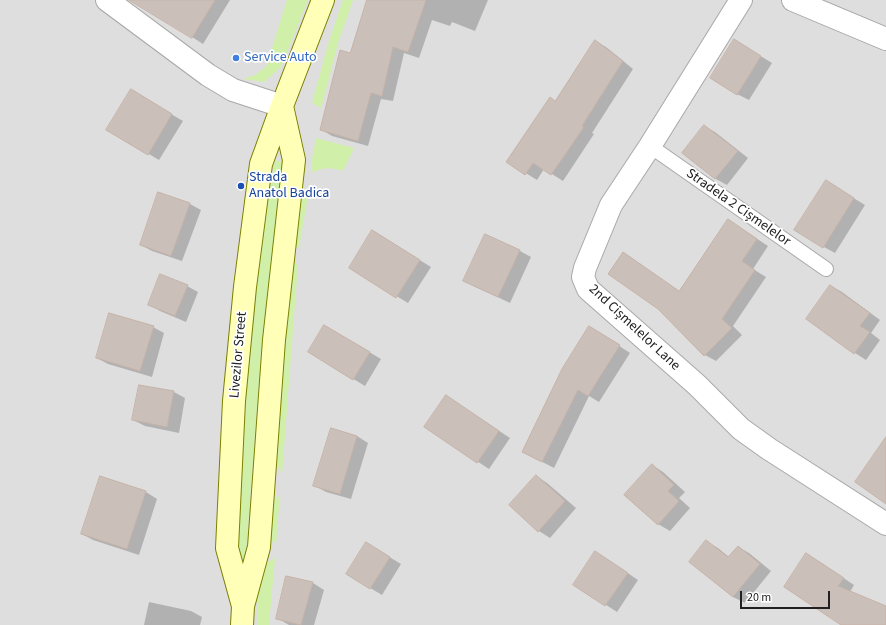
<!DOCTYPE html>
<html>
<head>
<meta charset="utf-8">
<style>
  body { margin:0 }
  #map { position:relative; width:886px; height:625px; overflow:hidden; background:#f2eee7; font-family:"Source Sans 3",sans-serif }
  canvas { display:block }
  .scale { position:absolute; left:740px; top:591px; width:90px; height:18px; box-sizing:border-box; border:2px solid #212121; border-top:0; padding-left:5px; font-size:12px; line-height:14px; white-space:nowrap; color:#212121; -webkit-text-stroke:3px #fff; paint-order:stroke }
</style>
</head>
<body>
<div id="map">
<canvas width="886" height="625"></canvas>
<div class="scale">20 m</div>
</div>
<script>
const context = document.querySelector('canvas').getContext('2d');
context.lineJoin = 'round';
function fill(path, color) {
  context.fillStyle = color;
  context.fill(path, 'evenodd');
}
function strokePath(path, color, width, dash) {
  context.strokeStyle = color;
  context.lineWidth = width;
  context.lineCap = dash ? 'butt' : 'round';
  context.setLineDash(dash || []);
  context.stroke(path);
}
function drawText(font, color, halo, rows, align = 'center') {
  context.font = font + ' "Source Sans 3",sans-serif';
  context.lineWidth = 3.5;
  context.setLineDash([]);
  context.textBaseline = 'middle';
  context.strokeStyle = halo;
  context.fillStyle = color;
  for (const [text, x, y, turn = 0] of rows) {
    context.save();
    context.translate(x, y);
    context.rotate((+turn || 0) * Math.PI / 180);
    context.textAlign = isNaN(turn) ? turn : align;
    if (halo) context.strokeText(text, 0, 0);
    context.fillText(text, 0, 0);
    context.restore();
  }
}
fill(new Path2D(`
  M 0,0 L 886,0 L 886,625 L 0,625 Z`), '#dfdede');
fill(new Path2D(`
  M 287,0 L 308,0 L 281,67 L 264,82 L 243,79 L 255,75 L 266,67 Z
  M 343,0 L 353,0 L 339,40 L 321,108 L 312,103 L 329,41 Z
  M 316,138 L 354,148 L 343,171 C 331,167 322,167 311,173 L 312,159 Z
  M 275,161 L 284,162 L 260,369 L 246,555 L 239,563 L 237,526 L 240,433 L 255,263 Z
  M 309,190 L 299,248 L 291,244 L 298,193 Z
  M 289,262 L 298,264 L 282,474 L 271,453 Z
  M 280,495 L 276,544 L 266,537 L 269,505 Z
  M 275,558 L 269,625 L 258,625 L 256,586 L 262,565 Z`), '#d0f0a9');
fill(new Path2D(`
  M 163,0 L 230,0 L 203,44 L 192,37 Z
  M 383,0 L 488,0 L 475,31 L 452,22 L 450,26 L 432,20 L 419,58 L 404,53 L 393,101 L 381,99 L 368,146 L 332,136 L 322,130 L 351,54 Z
  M 595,41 L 606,47 L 633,69 L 592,133 L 594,134 L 563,181 L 544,169 L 537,180 L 508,162 L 556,102 Z
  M 746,47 L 772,63 L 749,100 L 737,94 Z
  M 142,97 L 183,121 L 159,160 L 107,129 Z
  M 704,126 L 715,132 L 748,158 L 727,185 L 716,179 L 683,152 Z
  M 837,188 L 865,205 L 835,253 L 824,247 Z
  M 190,204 L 201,210 L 182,261 L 152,251 L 141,245 Z
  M 739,227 L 768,246 L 753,269 L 766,277 L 733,326 L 742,335 L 716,361 L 705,355 L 624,253 L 680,292 Z
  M 485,235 L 520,251 L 531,257 L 510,303 L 464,281 Z
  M 384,238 L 431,267 L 408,303 L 350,268 Z
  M 187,286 L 198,292 L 186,322 L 160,311 L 149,304 Z
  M 831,286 L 842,292 L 880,320 L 871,333 L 880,340 L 866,360 L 855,353 L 807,319 Z
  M 325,326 L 381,359 L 365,386 L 309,352 Z
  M 153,327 L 164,333 L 152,377 L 108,364 L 97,358 Z
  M 601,334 L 630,353 L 599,402 L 589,396 L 554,468 L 523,452 Z
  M 174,392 L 185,398 L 179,433 L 145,426 L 133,420 Z
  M 446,396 L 510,438 L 489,469 L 425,427 Z
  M 331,429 L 357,436 L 368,443 L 351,499 L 326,492 L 315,486 Z
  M 652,465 L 663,472 L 685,492 L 679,498 L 690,508 L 670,531 L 658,524 Z
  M 536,476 L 547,483 L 576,508 L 550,538 L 539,531 Z
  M 101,477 L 146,492 L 157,499 L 139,555 L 93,540 L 82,534 Z
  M 707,542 L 718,548 L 729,557 L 738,547 L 749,553 L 771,571 L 745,603 L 733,597 L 690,562 Z
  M 378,550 L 401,564 L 382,595 L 347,574 Z
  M 607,559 L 638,580 L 617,612 L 574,584 Z
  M 818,561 L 854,585 L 850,592 L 886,607 L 886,625 L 843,625 Z
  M 287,577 L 313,583 L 324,590 L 314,625 L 289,625 L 277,618 Z
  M 149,602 L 191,611 L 202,617 L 200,625 L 144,625 Z`), '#0003');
const building = new Path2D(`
  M 129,0 L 215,0 L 192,38 Z
  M 367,0 L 426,0 L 408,52 L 393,47 L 382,96 L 371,93 L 358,141 L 320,130 L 340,50 L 350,53 Z
  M 734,39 L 761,56 L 737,95 L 710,78 Z
  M 595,40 L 623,61 L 582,126 L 584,127 L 551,175 L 533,163 L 525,175 L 506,162 L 550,97 L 555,101 Z
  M 131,89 L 172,114 L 148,155 L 106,130 Z
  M 704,125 L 738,151 L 715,179 L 682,153 Z
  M 826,180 L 854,198 L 823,248 L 794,230 Z
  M 158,192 L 190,203 L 171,256 L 140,245 Z
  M 728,219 L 757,239 L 742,261 L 755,270 L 722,319 L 732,328 L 704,356 L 658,309 L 608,274 L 623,252 L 679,291 Z
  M 372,230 L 420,260 L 396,298 L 349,268 Z
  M 485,234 L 520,250 L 498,297 L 463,281 Z
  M 160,274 L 188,285 L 175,316 L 148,305 Z
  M 830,285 L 870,313 L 860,326 L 870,332 L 854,354 L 806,319 Z
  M 109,313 L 154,326 L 140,371 L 96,358 Z
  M 324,325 L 370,352 L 353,380 L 308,352 Z
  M 589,326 L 620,345 L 588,396 L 578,390 L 542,462 L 522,452 L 562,369 Z
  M 139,385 L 174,391 L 167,427 L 132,420 Z
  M 446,395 L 499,431 L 477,463 L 424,427 Z
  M 331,428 L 357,436 L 340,494 L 313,486 Z
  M 886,437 L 886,504 L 855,482 Z
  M 652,464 L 674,485 L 668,491 L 679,501 L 658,525 L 624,495 Z
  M 536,475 L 565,501 L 538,532 L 509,505 Z
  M 100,476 L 146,491 L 127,549 L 81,534 Z
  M 706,540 L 728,557 L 738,546 L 760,564 L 733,597 L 689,562 Z
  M 366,542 L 390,557 L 370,589 L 346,574 Z
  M 595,551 L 628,573 L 605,606 L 573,585 Z
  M 806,553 L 844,578 L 838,586 L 886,606 L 886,625 L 841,625 L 784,587 Z
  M 286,576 L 313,582 L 301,625 L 276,619 Z`);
fill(building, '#cbc0b9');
strokePath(building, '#c6b3a8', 1);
const lane = new Path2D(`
  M 650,146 L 826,269`);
const street = new Path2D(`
  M 107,0 L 208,75 L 233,90 L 282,106
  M 741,0 L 650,146 L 611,205 L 585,268 L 583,277 L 588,289 L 697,385 L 741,429 L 769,449 L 886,524
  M 793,0 L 886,39`);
const secondary = new Path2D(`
  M 243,606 L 227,548 L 234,401 L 245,287 L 261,164 L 282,106 L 323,0
  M 242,625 L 243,606 L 259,547 L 274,340 L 294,160 L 282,106`);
strokePath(lane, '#a8a8a8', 16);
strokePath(street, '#a8a8a8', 24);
strokePath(secondary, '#7a8000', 24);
strokePath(lane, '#fff', 14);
strokePath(street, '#fff', 22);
strokePath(secondary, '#ffffb8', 22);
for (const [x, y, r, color] of [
  [236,58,4,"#3f7fe0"],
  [241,186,4,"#1a4fb4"]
]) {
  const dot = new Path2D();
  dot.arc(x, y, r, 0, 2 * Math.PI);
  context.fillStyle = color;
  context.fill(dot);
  strokePath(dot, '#fff', 1.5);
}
drawText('14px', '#366cbe', '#fff', [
  ["Service Auto",244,58]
], 'left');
drawText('14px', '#164399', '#fff', [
  ["Strada",249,178],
  ["Anatol Badica",249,194]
], 'left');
drawText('14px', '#212121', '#fff', [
  ["Stradela 2 Cișmelelor",738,208,35],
  ["2nd Cișmelelor Lane",634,328,43],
  ["Livezilor Street",239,355,-85]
]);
</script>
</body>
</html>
